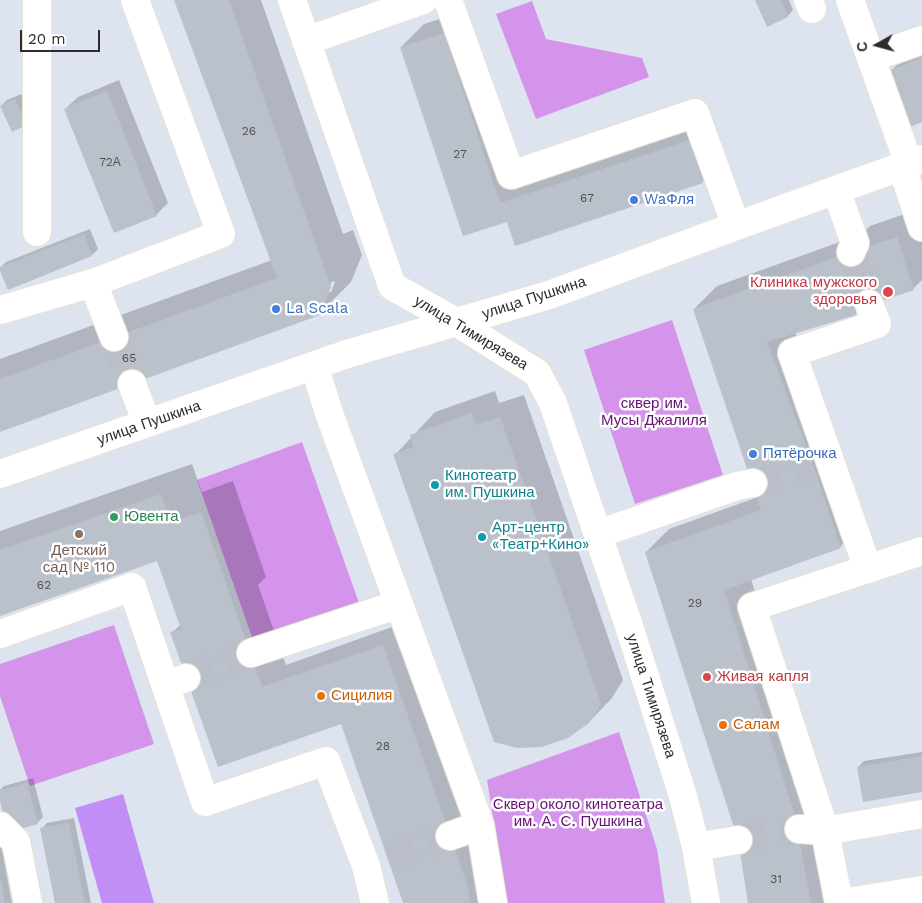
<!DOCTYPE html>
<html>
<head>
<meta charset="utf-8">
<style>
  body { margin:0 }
  #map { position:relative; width:922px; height:903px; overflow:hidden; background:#dde3ef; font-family:"Work Sans",sans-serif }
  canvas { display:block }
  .north { position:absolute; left:852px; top:20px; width:50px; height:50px; -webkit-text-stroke:4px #fff; paint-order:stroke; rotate:263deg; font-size:14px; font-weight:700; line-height:20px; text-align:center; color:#2c2c2c }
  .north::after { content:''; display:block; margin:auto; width:18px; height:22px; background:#2c2c2c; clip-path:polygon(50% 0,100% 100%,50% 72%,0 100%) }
  .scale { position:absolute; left:20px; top:30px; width:80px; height:22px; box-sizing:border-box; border:2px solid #2c2c2c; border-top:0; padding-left:6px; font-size:15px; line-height:18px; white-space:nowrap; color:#2c2c2c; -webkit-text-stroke:4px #fff; paint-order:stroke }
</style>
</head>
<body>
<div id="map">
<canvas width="922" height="903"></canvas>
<div class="north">С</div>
<div class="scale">20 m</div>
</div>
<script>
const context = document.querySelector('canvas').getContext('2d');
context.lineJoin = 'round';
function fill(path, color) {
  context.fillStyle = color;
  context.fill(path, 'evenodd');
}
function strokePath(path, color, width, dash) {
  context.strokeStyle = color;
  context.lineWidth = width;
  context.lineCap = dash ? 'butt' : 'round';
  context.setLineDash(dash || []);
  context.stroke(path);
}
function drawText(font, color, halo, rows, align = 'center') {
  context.font = font + ' "Work Sans",sans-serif';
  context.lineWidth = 5;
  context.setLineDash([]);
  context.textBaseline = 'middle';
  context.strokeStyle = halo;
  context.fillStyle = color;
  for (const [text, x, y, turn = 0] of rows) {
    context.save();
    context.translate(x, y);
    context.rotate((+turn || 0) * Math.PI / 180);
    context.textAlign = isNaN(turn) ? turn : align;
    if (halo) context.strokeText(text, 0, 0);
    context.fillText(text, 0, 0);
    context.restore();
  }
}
fill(new Path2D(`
  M 532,1 L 546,39 L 642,58 L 649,77 L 536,119 L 496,14 Z
  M 672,320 L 723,475 L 635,504 L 584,350 Z
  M 302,442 L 359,603 L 253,640 L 197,480 Z
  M 114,625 L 154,744 L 30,786 L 0,696 L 0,664 Z
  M 619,732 L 657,849 L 665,903 L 507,903 L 487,780 Z`), '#d494eb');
fill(new Path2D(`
  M 123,794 L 154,903 L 102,903 L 75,808 Z`), '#c08ef4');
fill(new Path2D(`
  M 176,0 L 261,0 L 343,234 L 353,230 L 362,255 L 351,282 L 319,314 L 0,430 L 0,359 L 272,260 ZM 332,281 L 335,282 L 331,292 L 328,292 Z
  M 756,0 L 789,0 L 793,10 L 788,16 L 768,25 Z
  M 467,10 L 524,181 L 713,118 L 726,158 L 703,181 L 515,244 L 507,220 L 401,47 L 424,24 Z
  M 922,39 L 922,121 L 892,70 Z
  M 119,80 L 168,203 L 156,215 L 65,109 L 78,97 Z
  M 21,94 L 32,118 L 26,124 L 1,106 L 7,100 Z
  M 922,208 L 922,280 L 913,289 L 862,306 L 855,314 L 795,332 L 863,523 L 840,547 L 751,579 L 818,793 L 837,903 L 750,903 L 740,840 L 646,552 L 669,529 L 758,497 L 694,309 L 717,286 L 862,234 L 870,226 Z
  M 90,229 L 98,249 L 92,255 L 8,288 L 0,268 L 6,262 Z
  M 495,391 L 499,403 L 524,395 L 623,680 L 612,698 L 589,722 L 395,455 L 435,412 Z
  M 192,464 L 202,492 L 233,481 L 266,577 L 258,585 L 286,665 L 406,622 L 496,903 L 404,903 L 342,722 L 218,766 L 172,633 L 181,624 L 158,559 L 0,614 L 0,531 Z
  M 922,752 L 922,791 L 858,767 L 864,761 Z
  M 33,778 L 43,817 L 37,823 L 0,797 L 0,790 L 4,786 Z
  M 74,818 L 91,903 L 56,903 L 42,829 L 47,823 Z
  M 0,839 L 12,903 L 0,903 Z`), '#0003');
fill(new Path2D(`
  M 174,0 L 229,0 L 331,287 L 320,315 L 0,432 L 0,379 L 277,278 Z
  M 755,0 L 781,0 L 788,17 L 767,27 Z
  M 444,33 L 500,203 L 690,140 L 703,183 L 515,246 L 507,222 L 463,236 L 400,47 Z
  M 922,58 L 922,122 L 910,127 L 890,70 Z
  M 107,91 L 157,216 L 114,233 L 64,109 Z
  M 15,99 L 27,125 L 12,132 L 0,106 Z
  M 84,234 L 92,256 L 8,290 L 0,271 L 0,267 Z
  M 897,237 L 914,290 L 854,310 L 856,315 L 767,342 L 813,465 L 841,548 L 724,590 L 795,817 L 811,903 L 748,903 L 738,840 L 645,552 L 761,510 L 693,309 L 851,252 Z
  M 472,413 L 476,425 L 500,417 L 601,704 L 589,723 L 568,738 L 542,747 L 517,748 L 494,742 L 393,454 L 414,447 L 410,435 Z
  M 161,494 L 170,523 L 201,512 L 262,687 L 383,645 L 468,887 L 470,903 L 403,903 L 341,724 L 218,767 L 170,632 L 181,629 L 157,561 L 0,616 L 0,550 Z
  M 922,756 L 922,792 L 863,802 L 857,767 Z
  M 27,783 L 38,824 L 8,832 L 0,801 L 0,790 Z
  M 69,823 L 85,903 L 55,903 L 40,828 Z
  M 0,880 L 1,880 L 5,903 L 0,903 Z`), '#bbc1ca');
strokePath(new Path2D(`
  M 851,252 L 869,304
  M 114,337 L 132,384
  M 753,483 L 813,465
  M 186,678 L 251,653
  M 738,840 L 799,829
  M 388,858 L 450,836`), '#babec8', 28, [28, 14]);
const minor = new Path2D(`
  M 37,0 L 37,232
  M 292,0 L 392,286 L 456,322 L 537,373 L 553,403 L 628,623 L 683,796 L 696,847 L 706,903
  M 448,0 L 511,175 L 695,113 L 736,226
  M 808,0 L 812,9
  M 850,0 L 909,164
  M 306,41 L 423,0
  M 871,58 L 922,40
  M 902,167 L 922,227
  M 836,190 L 855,243 L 851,252
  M 93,283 L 114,337
  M 0,310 L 93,283 L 221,234 L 135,0
  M 314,365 L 329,413 L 480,825 L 493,903
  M 132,384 L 147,423
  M 0,474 L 347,354 L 549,295 L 736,226 L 922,159
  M 598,534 L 737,486 L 753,483
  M 868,569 L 792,353 L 877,324 L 869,304
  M 0,634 L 132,587 L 205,802 L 326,761 L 366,866 L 375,903
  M 251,653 L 399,604
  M 165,685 L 186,678
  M 0,826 L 16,842 L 28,903
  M 799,829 L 825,831 L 922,814
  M 450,836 L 480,825
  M 696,847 L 738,840
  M 839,903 L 825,831 L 752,607 L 922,551
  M 841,903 L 922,890`);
strokePath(minor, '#e6e4d2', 30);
strokePath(minor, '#fff', 28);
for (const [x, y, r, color] of [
  [634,200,5,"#3f7fe0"],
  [888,292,6,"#e0444e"],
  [276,309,5,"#3f7fe0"],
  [753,454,5,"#3f7fe0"],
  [435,485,5,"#0f9aa8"],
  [114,517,5,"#2e9e5b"],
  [79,534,5,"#8d6e63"],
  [482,537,5,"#0f9aa8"],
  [707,677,5,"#e0444e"],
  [321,696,5,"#e8710a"],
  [723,725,5,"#e8710a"]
]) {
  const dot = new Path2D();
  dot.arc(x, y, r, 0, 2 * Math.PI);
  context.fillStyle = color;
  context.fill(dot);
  strokePath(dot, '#fff', 2);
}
drawText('12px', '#505154', null, [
  ["26",249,131],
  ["27",460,154],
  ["72А",110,162],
  ["67",587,198],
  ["65",129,358],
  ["62",44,585],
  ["29",695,603],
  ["28",383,746],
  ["31",776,879]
]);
drawText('15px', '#366cbe', '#fff', [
  ["WaФля",644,200],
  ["La Scala",286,309],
  ["Пятёрочка",763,454]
], 'left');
drawText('15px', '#be3a42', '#fff', [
  ["Клиника мужского",877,283],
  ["здоровья",877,300],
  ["Живая капля",717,677,"left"]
], 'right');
drawText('15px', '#2c2c2c', '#fff', [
  ["улица Пушкина",534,298,-18],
  ["улица Тимирязева",471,333,31],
  ["улица Пушкина",149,423,-19],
  ["улица Тимирязева",651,696,72]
]);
drawText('15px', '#661273', '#fff', [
  ["сквер им.",654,404],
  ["Мусы Джалиля",654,421],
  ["Сквер около кинотеатра",578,805],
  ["им. А. С. Пушкина",578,822]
]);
drawText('15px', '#0d838f', '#fff', [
  ["Кинотеатр",445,476],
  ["им. Пушкина",445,493],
  ["Арт-центр",492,528],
  ["«Театр+Кино»",492,545]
], 'left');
drawText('15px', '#27864d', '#fff', [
  ["Ювента",124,517]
], 'left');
drawText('15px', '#785e54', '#fff', [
  ["Детский",79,551],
  ["сад № 110",79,568]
]);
drawText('15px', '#c56008', '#fff', [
  ["Сицилия",331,696],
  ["Салам",733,725]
], 'left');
</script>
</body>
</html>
